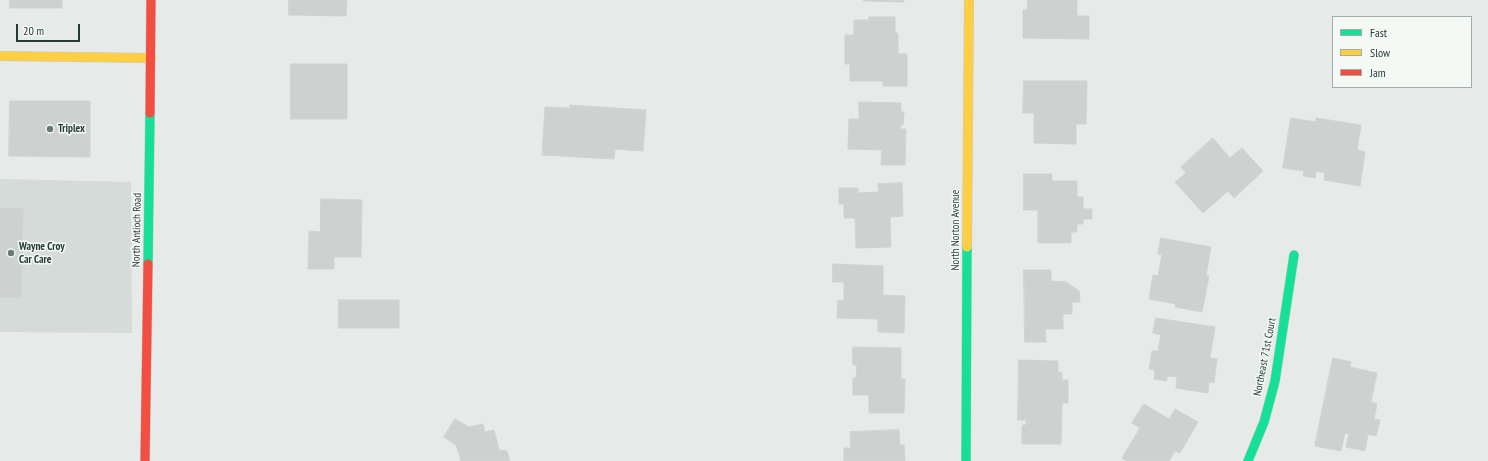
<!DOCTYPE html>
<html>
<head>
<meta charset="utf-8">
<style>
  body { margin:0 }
  #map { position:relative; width:1488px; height:461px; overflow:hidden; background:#e6eae8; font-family:"PT Sans Narrow",sans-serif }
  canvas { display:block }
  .legend { position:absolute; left:1332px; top:16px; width:140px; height:72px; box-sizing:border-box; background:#f4f9f6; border:1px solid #a1ada8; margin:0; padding:5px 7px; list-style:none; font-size:12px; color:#253c34 }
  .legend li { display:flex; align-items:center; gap:8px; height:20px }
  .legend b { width:20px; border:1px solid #a1ada8 }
  .scale { position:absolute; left:16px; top:24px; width:64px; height:18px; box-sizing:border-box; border:2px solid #253c34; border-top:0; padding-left:5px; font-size:12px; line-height:14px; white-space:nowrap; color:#253c34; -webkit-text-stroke:3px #f4f9f6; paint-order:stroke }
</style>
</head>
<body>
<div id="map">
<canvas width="1488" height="461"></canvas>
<ul class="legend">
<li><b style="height:5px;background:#16e098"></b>Fast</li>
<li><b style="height:5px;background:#ffcf43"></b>Slow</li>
<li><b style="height:5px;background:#f24e42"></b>Jam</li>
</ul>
<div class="scale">20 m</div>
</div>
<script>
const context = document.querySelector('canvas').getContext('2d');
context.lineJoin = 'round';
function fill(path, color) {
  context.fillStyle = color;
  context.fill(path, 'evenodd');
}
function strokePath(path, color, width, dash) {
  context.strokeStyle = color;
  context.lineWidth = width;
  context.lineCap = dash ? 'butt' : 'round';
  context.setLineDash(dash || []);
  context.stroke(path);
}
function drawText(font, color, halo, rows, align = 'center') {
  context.font = font + ' "PT Sans Narrow",sans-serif';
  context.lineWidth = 3;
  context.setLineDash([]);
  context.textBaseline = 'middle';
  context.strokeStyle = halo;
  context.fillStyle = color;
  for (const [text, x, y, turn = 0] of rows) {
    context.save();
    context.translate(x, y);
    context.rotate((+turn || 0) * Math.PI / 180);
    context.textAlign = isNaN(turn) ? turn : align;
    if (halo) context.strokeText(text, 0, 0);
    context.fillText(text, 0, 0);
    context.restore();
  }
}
fill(new Path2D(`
  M 0,179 L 131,182 L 132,333 L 0,332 Z`), '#d4dbd8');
const building = new Path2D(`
  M 10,0 L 62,0 L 62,8 L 10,8 Z
  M 289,0 L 347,0 L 346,16 L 289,15 Z
  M 864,0 L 904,0 L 904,2 L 864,1 Z
  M 1028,0 L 1077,0 L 1077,16 L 1089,16 L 1089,39 L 1023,38 L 1023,10 L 1027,10 Z
  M 869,17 L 895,17 L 895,33 L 898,33 L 898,54 L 907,54 L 907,86 L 883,86 L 883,81 L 850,81 L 850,64 L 845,64 L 845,35 L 854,35 L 854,20 L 869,20 Z
  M 291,64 L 347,64 L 347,119 L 291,119 Z
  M 1024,81 L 1087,81 L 1086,124 L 1076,124 L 1076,144 L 1034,143 L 1034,113 L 1023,113 Z
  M 10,101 L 90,101 L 90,157 L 9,156 Z
  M 859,102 L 901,103 L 901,112 L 904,112 L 903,125 L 901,125 L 900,129 L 906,129 L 905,165 L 881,165 L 882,150 L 848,149 L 849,119 L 859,119 Z
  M 570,105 L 646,110 L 643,151 L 615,149 L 614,159 L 542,155 L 545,107 L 570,108 Z
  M 1291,118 L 1316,122 L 1316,118 L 1361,125 L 1357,150 L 1365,152 L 1360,186 L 1324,180 L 1325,173 L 1316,171 L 1315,178 L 1303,176 L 1304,171 L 1283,168 Z
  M 1213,138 L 1230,158 L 1242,148 L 1263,171 L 1234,198 L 1228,191 L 1203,213 L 1175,182 L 1186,173 L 1181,167 Z
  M 1024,174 L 1052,174 L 1052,181 L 1077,181 L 1077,197 L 1083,197 L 1083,209 L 1092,209 L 1092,219 L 1083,219 L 1083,224 L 1077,224 L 1077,232 L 1071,232 L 1071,243 L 1038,243 L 1038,210 L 1024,210 Z
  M 902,183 L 903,216 L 890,217 L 891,247 L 856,248 L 855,218 L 844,218 L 844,204 L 839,204 L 839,188 L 858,188 L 858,193 L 879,192 L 878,184 Z
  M 321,199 L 362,200 L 361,257 L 334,257 L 334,269 L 308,269 L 309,231 L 320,232 Z
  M 0,208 L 23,209 L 21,297 L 0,297 Z
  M 1161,238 L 1211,247 L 1206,276 L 1209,276 L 1202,312 L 1175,307 L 1176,304 L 1149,299 L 1153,275 L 1158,276 L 1162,255 L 1158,254 Z
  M 833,264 L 883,266 L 883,295 L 905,296 L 904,333 L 878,332 L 878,319 L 837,318 L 838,300 L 844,301 L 844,282 L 833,282 Z
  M 1024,270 L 1051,270 L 1051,281 L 1066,282 L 1079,291 L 1080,302 L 1072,302 L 1072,314 L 1063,314 L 1063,329 L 1045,329 L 1046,342 L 1025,342 Z
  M 339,300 L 399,300 L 399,328 L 339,328 Z
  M 1156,318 L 1215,327 L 1210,358 L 1217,359 L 1214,383 L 1209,382 L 1208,393 L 1176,388 L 1177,377 L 1167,376 L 1167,381 L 1154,379 L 1155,370 L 1149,369 L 1152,351 L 1158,351 L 1161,335 L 1153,333 Z
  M 853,347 L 901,348 L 901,379 L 905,379 L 904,413 L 869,413 L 869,395 L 853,395 L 853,378 L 856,378 L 857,365 L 853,365 Z
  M 1333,358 L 1351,362 L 1350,367 L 1377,373 L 1371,402 L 1377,404 L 1374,419 L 1380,420 L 1376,436 L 1368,434 L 1365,451 L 1346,447 L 1349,434 L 1345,433 L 1341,451 L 1315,446 Z
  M 1019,360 L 1058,361 L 1058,372 L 1062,373 L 1062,380 L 1068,380 L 1068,403 L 1062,403 L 1061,444 L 1022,444 L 1022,425 L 1026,425 L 1026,420 L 1018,420 Z
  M 1144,404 L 1169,419 L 1175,409 L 1198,422 L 1180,453 L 1175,451 L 1169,461 L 1127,461 L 1122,458 L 1140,428 L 1132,423 Z
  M 455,419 L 469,427 L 483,424 L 485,432 L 494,430 L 499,450 L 507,451 L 510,461 L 461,461 L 456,445 L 444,437 Z
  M 899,430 L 900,445 L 904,445 L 905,461 L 844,461 L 844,448 L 851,448 L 850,432 Z`);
fill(building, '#cdd1cf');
strokePath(building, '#cfd3d1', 1);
const fast = new Path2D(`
  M 148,264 L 150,113
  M 966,461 L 967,247
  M 1248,461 L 1264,422 L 1275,381 L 1294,255`);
const slow = new Path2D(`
  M 0,56 L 151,58
  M 967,247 L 969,0`);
const jam = new Path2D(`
  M 150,113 L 151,0
  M 145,461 L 148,264`);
strokePath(fast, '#c2c8c5', 10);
strokePath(slow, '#c2c8c5', 10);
strokePath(jam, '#c2c8c5', 10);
strokePath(fast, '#16e098', 9);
strokePath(slow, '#ffcf43', 9);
strokePath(jam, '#f24e42', 9);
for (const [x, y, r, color] of [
  [50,129,4,"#697973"],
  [11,253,4,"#697973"]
]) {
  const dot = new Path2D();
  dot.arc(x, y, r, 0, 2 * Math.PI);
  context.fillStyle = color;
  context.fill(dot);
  strokePath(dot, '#f4f9f6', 1.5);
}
drawText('bold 11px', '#253c34', '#f4f9f6', [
  ["Triplex",58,129],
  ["Wayne Croy",19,247],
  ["Car Care",19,260]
], 'left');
drawText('11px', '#253c34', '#f4f9f6', [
  ["North Antioch Road",137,230,-89],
  ["North Norton Avenue",956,230,-90],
  ["Northeast 71st Court",1265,357,-79]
]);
</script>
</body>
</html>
